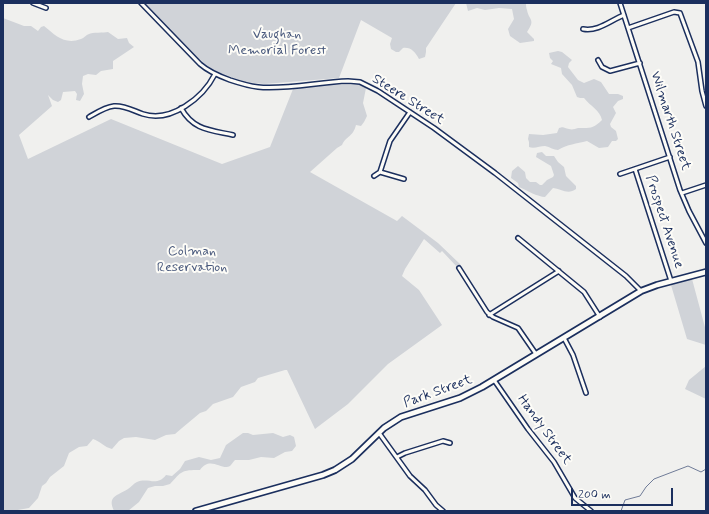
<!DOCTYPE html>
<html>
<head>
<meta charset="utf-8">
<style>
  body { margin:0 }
  #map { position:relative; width:709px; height:514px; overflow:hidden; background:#f0f0ee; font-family:Mynerve,sans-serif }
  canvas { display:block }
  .frame { position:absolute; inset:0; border:4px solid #1b2f5e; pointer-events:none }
  .scale { position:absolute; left:571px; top:488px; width:102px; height:18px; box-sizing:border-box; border:2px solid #1b2f5e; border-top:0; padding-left:5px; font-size:12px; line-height:14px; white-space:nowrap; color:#1b2f5e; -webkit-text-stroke:3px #fdfcf7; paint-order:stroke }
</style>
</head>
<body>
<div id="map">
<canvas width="709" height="514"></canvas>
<div class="frame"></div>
<div class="scale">200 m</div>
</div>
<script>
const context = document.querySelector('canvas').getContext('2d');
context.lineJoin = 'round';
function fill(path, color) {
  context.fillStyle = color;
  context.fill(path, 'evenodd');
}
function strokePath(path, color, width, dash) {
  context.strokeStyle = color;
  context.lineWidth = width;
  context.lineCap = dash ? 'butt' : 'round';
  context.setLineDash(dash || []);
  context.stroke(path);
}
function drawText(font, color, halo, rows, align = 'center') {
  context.font = font + ' Mynerve,sans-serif';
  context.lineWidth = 4;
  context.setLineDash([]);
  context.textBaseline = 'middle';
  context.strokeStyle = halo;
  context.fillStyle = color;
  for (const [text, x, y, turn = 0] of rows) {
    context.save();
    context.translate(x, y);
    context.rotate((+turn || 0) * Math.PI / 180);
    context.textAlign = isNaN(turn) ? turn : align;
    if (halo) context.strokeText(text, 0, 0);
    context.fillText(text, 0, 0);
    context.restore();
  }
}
fill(new Path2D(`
  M 144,3 L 456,3 L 426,48 L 426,52 L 425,57 L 419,59 C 415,52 411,47 403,48 L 399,52 L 396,52 L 391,49 L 390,44 L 392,38 L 361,20 L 339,78 L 264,84 L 245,82 L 220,73 L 211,69 L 198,58 Z
  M 466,3 L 526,3 C 526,5 526,8 527,10 C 529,21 536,19 527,32 L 534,39 L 534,41 L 520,43 L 510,36 L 508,29 L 514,19 L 512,9 L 499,8 L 485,10 L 477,8 L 468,11 Z
  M 3,18 L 24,26 L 31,26 L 38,31 L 41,27 L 44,26 C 56,36 65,45 81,39 C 84,38 86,35 89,34 C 92,32 104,33 108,32 L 118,39 L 127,38 L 129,43 L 134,47 L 113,61 L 113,69 L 101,71 L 96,75 L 88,74 L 83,76 L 82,84 L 84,94 L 80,101 L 76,100 L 77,94 L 75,91 L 63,92 L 61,100 L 58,102 L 53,100 L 48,95 L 52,106 L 19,135 L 28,159 L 111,119 L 222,164 L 270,147 L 293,89 L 330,85 L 357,85 L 359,84 L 365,85 L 366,88 L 363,103 L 367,116 L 364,122 L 361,126 L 356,125 C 353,137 346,136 342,145 L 337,148 L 310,172 L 397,221 L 402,216 L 438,243 L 460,264 L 461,266 L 458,268 L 442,251 L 440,253 L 424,239 L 405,269 L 402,276 L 419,290 L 442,325 L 388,364 L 348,404 L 315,429 L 287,370 L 285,370 L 258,378 L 255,382 L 241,387 L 233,397 L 213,404 L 206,411 L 200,413 L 182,428 L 175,434 L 166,435 L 155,440 L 136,437 L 124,438 L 119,441 L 112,449 C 104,447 100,441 93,439 L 87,446 L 79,447 L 69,453 L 64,466 L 50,477 L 46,483 L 42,486 L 38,498 L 29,508 L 12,511 L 3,511 Z
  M 558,51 L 562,52 L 572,60 L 569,63 L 568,67 L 578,80 L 584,83 L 594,79 L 601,82 L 609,94 L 618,94 L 623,96 L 623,99 L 618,101 L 613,107 L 616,113 L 610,124 L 611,127 L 616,131 L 618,139 L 616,141 L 612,141 L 608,147 L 599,148 L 587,141 C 576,144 568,144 558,150 C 554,150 550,147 545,146 C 540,146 534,149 529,147 L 529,142 L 528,139 L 529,134 L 543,135 L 557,133 L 559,128 C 564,126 564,128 569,129 C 572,130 575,129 578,128 C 590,128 593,129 602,120 C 600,110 590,106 584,98 L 580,98 L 577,97 L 572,85 L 562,74 L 561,68 L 551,64 L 553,61 L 550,58 L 549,53 Z
  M 542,152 L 546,156 L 554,156 L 558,162 L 564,167 L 566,176 L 576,186 L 576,189 C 568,195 561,189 553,188 L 545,197 C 538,197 526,190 519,187 L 518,183 L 511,178 L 512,171 L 518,166 L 525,172 L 526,178 L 530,182 L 536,182 L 540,185 L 542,185 L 547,180 L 553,177 L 554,175 L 551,166 L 536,157 L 537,153 Z
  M 692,279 L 706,331 L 706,345 L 687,339 L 671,285 Z
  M 706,366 L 706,399 L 685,389 L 689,380 Z
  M 243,433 L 248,433 L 253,435 L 273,433 L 283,437 L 290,435 L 294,437 L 296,446 L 292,451 L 285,452 L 274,458 L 261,457 L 249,460 L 235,460 C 233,462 232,464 230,466 C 222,471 210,455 200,470 C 181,470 182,471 170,484 L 163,486 L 155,486 L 148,488 L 139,502 L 128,511 L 114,511 C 107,496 117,496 128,489 C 131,487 134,483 137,482 C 148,477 157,487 166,475 L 172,476 L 180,469 L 185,461 L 199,457 L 211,460 L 220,458 L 226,445 Z`), '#d0d3d8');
strokePath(new Path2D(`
  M 621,511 L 625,500 L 640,496 L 646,487 L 654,479 L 688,466 L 701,472 L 706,469`), '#6f7b97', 1);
const street = new Path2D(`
  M 33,3 L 46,8
  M 141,3 L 200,64 C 209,72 219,76 230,80 C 239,83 248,86 258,87 C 285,90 319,82 348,81 L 360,82 L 378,91 L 434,128 L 495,173 L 626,276 L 641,291
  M 620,3 L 680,190 L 689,211 L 706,243
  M 628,28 L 674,12 L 680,13 L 698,62 L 702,91 L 706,106
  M 583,29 C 598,32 611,20 624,15
  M 598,60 L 602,67 L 610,71 L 640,63
  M 181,108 C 193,130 210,130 233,135
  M 89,117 C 96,113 105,107 114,106 C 124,105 134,111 143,114 C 171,123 203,98 215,74
  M 635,169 L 671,281
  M 380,172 L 404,179
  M 620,174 L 670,157
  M 374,176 L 380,172 L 390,141 L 410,112
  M 682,193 L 706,185
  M 518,238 L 584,292 L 600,317
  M 459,268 L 487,312 L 493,317 L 518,328 L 536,354
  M 489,315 L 559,271
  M 564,338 L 573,355 L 586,393
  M 494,380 L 528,429 L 554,462 L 575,498 L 591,511
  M 379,433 L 410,476 L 425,490 L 436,505 L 443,511
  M 397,457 L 405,453 L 443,441 L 450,443`);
const secondary = new Path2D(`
  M 196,511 L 323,475 L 335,470 L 352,459 L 384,428 L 401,417 L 460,398 L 482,387 L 641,291 L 657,285 L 706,272`);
strokePath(street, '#1b2f5e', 6);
strokePath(secondary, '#1b2f5e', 8);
strokePath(street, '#fdfcf7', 3);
strokePath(secondary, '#fdfcf7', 4.5);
drawText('14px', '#48587c', '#fdfcf7', [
  ["Vaughan",277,35],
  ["Memorial Forest",277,51],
  ["Colman",192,252],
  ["Reservation",192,268]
]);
drawText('14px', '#1b2f5e', '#fdfcf7', [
  ["Steere Street",408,100,32],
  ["Wilmarth Street",670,121,72],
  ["Prospect Avenue",664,222,72],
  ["Park Street",438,392,-20],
  ["Handy Street",544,430,54]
]);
</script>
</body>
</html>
